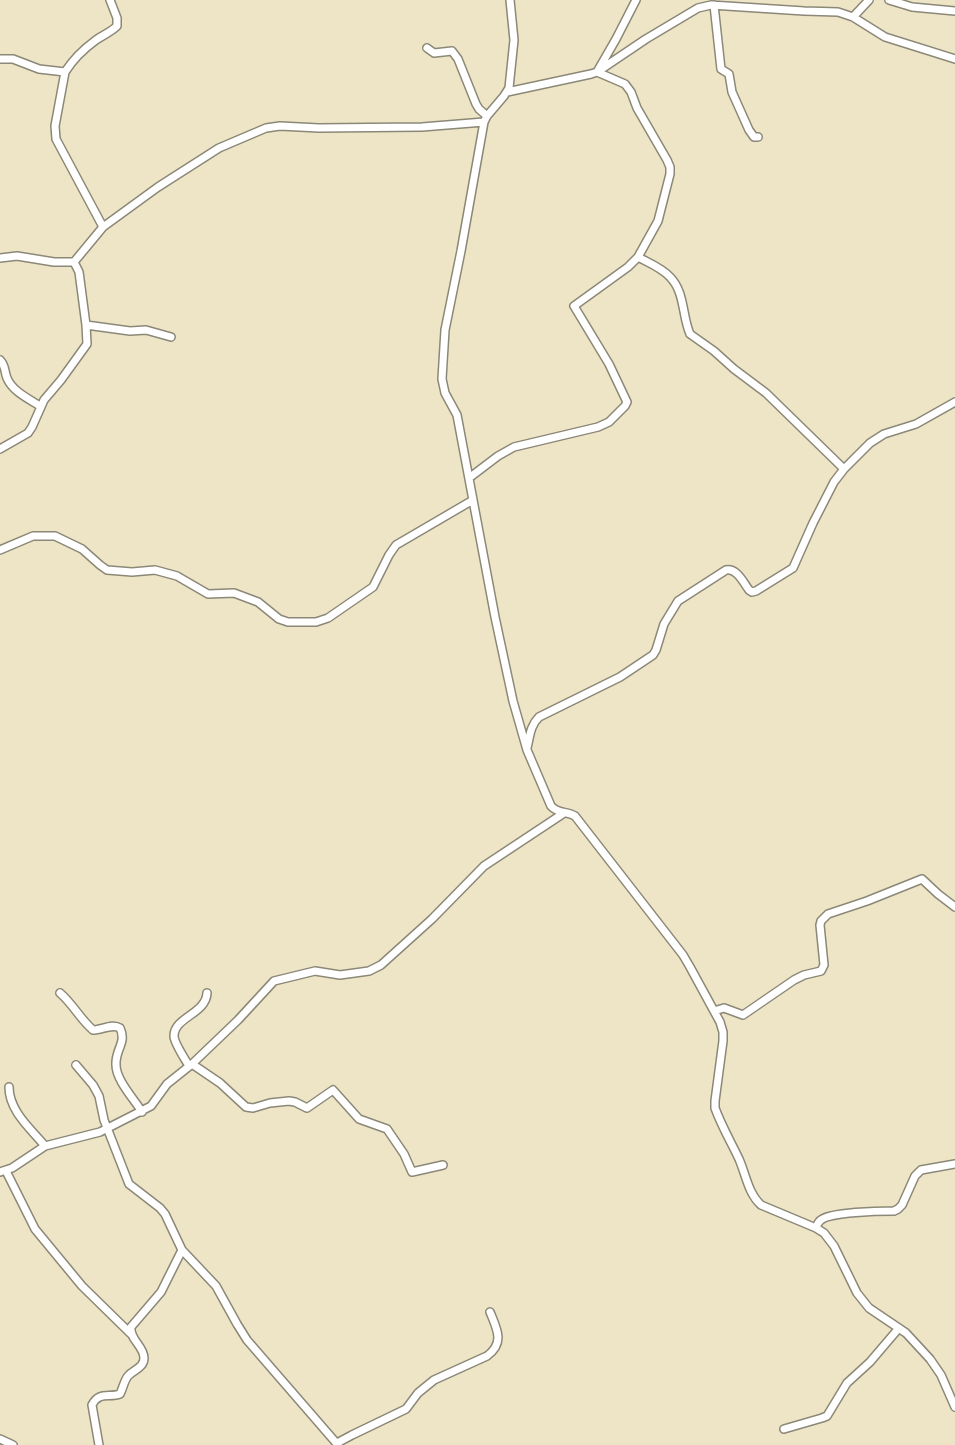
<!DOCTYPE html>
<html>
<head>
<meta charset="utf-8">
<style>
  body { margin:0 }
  canvas { display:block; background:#ede5c6 }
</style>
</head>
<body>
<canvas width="955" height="1445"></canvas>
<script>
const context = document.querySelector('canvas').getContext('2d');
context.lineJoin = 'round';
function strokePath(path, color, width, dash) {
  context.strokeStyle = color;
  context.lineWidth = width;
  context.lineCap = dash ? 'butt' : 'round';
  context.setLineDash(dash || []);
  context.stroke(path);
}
const street = new Path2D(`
  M 510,0 L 514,40 L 509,88 L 504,96 L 487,116 L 484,122 L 461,251 L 445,330 L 442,379 L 445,393 L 457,415 L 495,617 L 513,701 L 527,750 L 551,806 C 558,814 567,811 575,816 L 683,955 L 690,967 L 720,1022 L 723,1032 L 723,1041 L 715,1101 L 715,1108 C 721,1125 731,1142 739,1159 C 746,1175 748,1193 761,1205 L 816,1228 L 824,1233 L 834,1246 L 857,1293 L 869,1308 L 906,1333 L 930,1359 L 941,1375 L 955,1407
  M 889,0 L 912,7 L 955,11
  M 714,5 L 721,69 L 729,74 L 732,92 L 749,130 L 754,137 L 758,137
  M 853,17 L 869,0
  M 427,48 L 434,53 L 452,51 L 458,59 L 476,104 L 479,109 L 487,116
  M 0,59 L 13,59 L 39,69 L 65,72
  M 507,92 L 591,74 L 597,72 L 646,39 L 698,8 L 711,5 L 804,11 L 838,12 L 853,17 L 885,37 L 955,59
  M 103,227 L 56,139 L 55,126 L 65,72 C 72,61 85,48 96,40 C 103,35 111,32 117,26 L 117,18 L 110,0
  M 638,257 C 649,263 662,268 670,277 C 685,292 682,316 690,334 L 714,351 L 734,369 L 766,393 L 844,469
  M 0,258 L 17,256 L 54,262 L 74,262 L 103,227 L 158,187 L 219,148 L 266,128 L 280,126 L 319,128 L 422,127 L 484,122
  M 86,325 L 130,331 L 146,330 L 171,337
  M 0,360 C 6,366 4,371 7,378 C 12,391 29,399 40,406
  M 0,449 L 28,433 L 32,427 L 44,400 L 61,380 L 87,344 L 86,325 L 79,272 L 74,262
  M 469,478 L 498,456 L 514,447 L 598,427 L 609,422 L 625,406 L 627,402 L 609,364 L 574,306 L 628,267 L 638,257 L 658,221 L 670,174 L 670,167 L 667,160 L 637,108 L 631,92 L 625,84 L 597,72 L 616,39 L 636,0
  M 0,550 L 33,536 L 55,536 L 82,549 L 100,565 L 107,570 L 132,572 L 155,570 L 177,576 L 208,594 L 234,593 L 258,602 L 279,619 L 288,622 L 316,622 L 328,618 L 373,587 L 389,555 L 396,545 L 473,500
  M 527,748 C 530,736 530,726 539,717 L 620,677 L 653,655 L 656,650 L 664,624 L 678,601 L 726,570 C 737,568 743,582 749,590 L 752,592 L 756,591 L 793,568 L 813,523 L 834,482 L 844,469 L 870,443 L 884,434 L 916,424 L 955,402
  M 60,993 C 73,1004 80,1019 93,1030 C 102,1030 112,1023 120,1028 C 127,1043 115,1049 116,1065 C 116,1080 134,1099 142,1112
  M 714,1011 L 724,1008 L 743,1015 L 794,980 L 804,975 L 821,971 L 824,965 L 820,925 L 821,921 L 828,914 L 867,901 L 922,879 L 938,894 L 955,907
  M 192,1064 L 220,1083 L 246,1107 L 253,1108 L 270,1103 L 289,1101 L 295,1102 L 307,1108 L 333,1090 L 359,1119 L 387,1129 L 404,1154 L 412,1172 L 443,1165
  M 76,1065 L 93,1085 L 99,1096 L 104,1120 L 129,1184 L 160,1208 L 165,1214 L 182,1250 L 216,1286 L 237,1324 L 247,1340 L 338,1445
  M 189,1066 C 185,1059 174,1043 174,1036 C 174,1017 206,1014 207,993
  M 9,1087 C 9,1111 31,1129 45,1146
  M 6,1171 L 35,1229 L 82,1286 L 131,1334
  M 0,1172 L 12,1168 L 45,1146 L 100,1132 L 151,1106 L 167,1084 L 192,1064 L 238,1020 L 274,981 L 315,971 L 340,975 L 369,971 L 381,965 L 432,919 L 484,866 L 564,813
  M 816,1228 C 817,1225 819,1221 821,1220 C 830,1212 880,1211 894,1211 L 898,1209 L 902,1205 L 915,1176 L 921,1170 L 955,1164
  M 784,1429 L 822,1418 L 827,1416 L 847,1383 L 870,1362 L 899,1328
  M 0,1439 L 13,1445
  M 337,1443 L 352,1435 L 406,1409 L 418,1393 L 434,1380 L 487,1356 C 505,1343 497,1329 490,1312
  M 99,1445 L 92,1405 C 99,1391 109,1398 120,1394 C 123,1388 124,1381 128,1376 C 133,1370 144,1368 144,1358 C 144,1346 129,1339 131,1327 L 161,1292 L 182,1250`);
strokePath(street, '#8c8878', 10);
strokePath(street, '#fff', 7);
</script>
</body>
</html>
